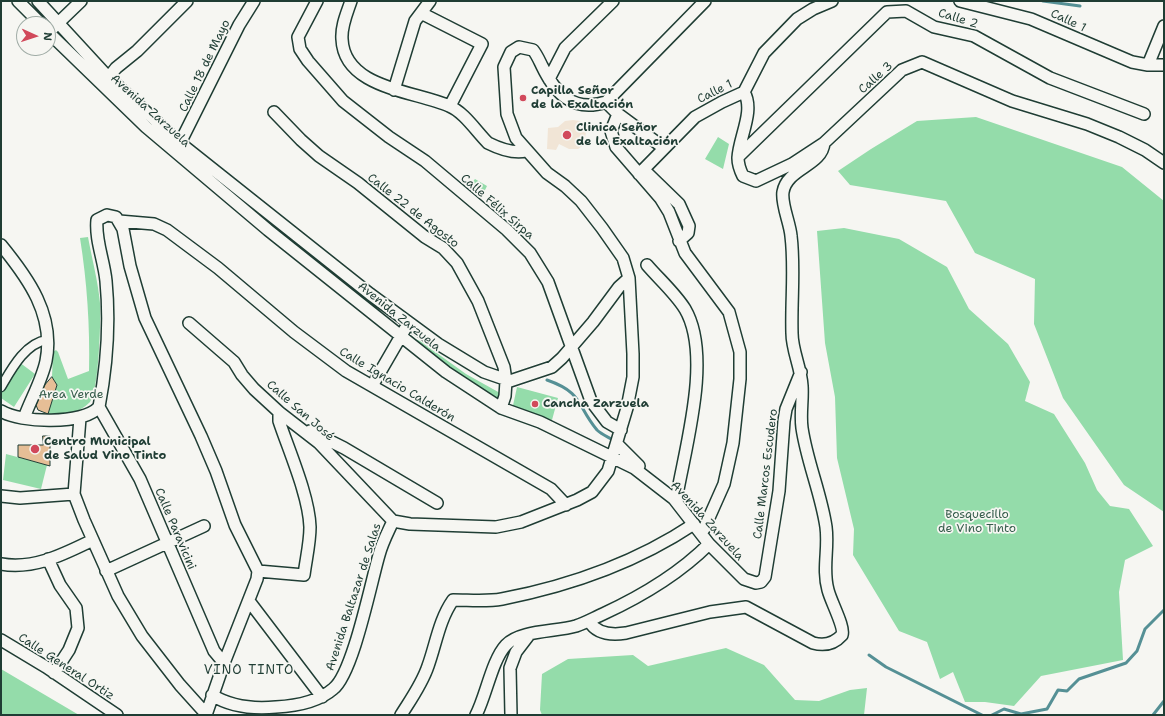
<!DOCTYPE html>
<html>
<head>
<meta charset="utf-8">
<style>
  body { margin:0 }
  #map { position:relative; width:1165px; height:716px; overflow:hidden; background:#f6f6f2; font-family:"Shantell Sans",sans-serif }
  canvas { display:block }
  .frame { position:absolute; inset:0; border:2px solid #1f3d34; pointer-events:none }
  .north { position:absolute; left:16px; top:16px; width:40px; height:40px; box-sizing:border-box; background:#f6f6f2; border:1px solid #a0aca6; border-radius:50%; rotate:93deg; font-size:11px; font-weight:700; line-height:16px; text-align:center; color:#1f3d34 }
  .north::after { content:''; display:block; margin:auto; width:14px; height:18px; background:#d1495b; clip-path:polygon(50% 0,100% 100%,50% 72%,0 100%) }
</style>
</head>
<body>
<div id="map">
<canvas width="1165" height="716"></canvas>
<div class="frame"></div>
<div class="north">N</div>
</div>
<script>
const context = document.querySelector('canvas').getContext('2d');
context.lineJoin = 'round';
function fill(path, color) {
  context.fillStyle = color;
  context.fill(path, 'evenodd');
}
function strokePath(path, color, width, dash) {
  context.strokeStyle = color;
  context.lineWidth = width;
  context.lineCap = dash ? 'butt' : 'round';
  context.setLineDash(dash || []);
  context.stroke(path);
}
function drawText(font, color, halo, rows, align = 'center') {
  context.font = font + ' "Shantell Sans",sans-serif';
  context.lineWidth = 3.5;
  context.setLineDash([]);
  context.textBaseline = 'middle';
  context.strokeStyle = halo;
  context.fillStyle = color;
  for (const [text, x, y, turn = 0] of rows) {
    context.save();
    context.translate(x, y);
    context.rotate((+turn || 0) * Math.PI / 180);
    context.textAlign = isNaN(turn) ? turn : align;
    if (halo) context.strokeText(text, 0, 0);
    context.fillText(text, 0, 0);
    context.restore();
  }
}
fill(new Path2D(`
  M 573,120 L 580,121 L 584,125 L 586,132 L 584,145 L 578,149 L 569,149 L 559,144 L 556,150 L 547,149 L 548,128 L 558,127 L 565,121 Z`), '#f1e5d6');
fill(new Path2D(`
  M 976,117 L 1122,167 L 1164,201 L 1164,512 L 1124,485 L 1063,398 L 1034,324 L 1035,279 L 975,253 L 946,201 L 850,185 L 838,171 L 871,149 L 917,121 Z
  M 718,137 L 729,144 L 723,169 L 705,159 Z
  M 475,179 L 487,186 L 481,198 L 469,186 Z
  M 844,228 L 899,239 L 947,267 L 969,309 L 1008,344 L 1030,382 L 1025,401 L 1054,414 L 1085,463 L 1097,490 L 1110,506 L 1129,509 L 1153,546 L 1125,560 L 1119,592 L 1123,660 L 1041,676 L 1014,706 L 985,702 L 965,702 L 953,672 L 940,679 L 927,642 L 899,631 L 853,555 L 854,529 L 837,458 L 835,397 L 825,343 L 817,231 Z
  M 88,237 C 92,259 98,281 100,303 C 101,319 99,391 90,402 C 79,414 63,415 48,414 L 57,385 L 52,377 L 53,352 L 56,350 L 58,352 L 68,379 L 89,371 C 90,326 87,282 80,238 Z
  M 413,338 L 420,341 L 466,374 L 500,393 L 497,402 L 410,341 Z
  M 19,362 L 35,374 L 14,407 L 1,398 L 1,391 Z
  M 517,387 L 558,398 L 552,420 L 512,410 Z
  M 6,454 L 47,465 L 41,489 L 3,480 Z
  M 726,648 L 764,665 L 795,700 L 819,701 L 850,690 L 867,688 L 864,715 L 542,715 L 540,710 L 542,674 L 568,659 L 633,655 L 648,666 Z
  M 1,669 L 79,715 L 1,715 Z`), '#94dcaa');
strokePath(new Path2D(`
  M 1043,1 L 1080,6
  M 547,380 C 584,393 576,405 597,430 C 601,434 608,437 613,440
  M 869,655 L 886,667 L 982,715
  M 992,715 L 1004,709 L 1021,714 L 1047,709 L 1058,690 L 1067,691 L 1079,679 L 1126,663 L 1137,651 L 1145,629 L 1164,610
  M 1153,715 L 1164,701`), '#559095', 3);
const building = new Path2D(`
  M 52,377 L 57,385 L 48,414 L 38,410 L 36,405 L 44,386 Z
  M 43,436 L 50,436 L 50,466 L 18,457 L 18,445 L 43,445 Z`);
fill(building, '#e6be96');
strokePath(building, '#1f3d34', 1);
const pedestrian = new Path2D(`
  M 1,387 C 11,370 25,343 47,340`);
const minor = new Path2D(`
  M 18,1 L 41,24
  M 38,1 L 108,77 L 180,143 L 370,294 L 438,344 L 484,372 L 510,381 L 552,367 L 562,358 L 593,322 L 619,287 L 629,278
  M 317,1 L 298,37 L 300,49 L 308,61 L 343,101 L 389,137 L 425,161 L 507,230 L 530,253 L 548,282 L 591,401 L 607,422 L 621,430
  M 351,1 C 347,13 341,26 342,39 C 344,89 416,91 449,106 C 464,112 476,131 488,143 C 500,149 513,154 526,151
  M 960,1 L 1031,19 L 1132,62 L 1148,65 L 1164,65
  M 421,13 L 482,44 L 450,106
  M 53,28 L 81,1
  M 48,32 L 146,127 L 268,230 L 446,372 L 501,408 L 540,422 L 634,468 L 674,499 L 709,544 L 744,579 L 756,583 L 761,582 L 765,577 L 779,491 L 784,421 L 786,409 L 801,372
  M 1148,65 L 1164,26
  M 549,79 L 565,48 L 613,1
  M 105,82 L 116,68 L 137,51 L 187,1
  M 394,90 L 415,21 L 430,1
  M 744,92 C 755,111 739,137 738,158 C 738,164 740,170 743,176 L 756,181 L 792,164 L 824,143 L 902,70 L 922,62 L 1012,101 L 1087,124 L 1119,137 L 1145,150 L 1164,163
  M 606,102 L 618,114 L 664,148
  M 274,112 L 301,140 L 319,156 L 358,183 L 425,237 L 443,248 L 457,263 L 478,301 L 504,367 L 506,381 L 505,396 L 501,408
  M 618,114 L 611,131 L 616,147 L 661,199 L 669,212 L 685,253 L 729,312 L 740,352 L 740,379 L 733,443 L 724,484 L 704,529 L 701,533
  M 180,143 L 239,25 L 254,1
  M 738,157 L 887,12 L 906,11 L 934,27 L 974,36 L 1050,78 L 1144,114
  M 645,171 L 679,204 L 689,226 L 688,233 L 679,241
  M 639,174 L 695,117 L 722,102 L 744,92 L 764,53 L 797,19 L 813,9 L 832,1
  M 119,221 L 154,224 L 167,230 L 218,268 L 294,332 L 346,371 L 551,489 L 566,505
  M 1,245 C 28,278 55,315 46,361 C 42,380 31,399 24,418
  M 647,265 C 659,279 675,293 685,309 C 712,355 686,444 677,495 L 674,499
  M 189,323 L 234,362 L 242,375 L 254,389 L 279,412 L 319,443 L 393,521 L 410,524 L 496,527 L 521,522 L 577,500 L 592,492 L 608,471 L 627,408 L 633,377 L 633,354 L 629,278 L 623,258 L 602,228 L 581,201 L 565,186 L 547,173 L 516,138 L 507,114 L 504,67 L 511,52 L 519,47 L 533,50 C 537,55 539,60 542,66 C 555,93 573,113 606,102 L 705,1
  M 372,386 L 405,329
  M 99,407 L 140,479 L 214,651 L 224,663
  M 1,411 C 20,423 83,425 99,407 C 107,365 110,323 106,281 C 104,260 95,240 97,220 L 107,215 L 116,217 L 123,229 L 130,266 L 145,318 L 201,436 L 216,471 L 235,525 L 258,571 L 257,579 L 224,663 L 206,715
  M 80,418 L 74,494 L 84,520 L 118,596 L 142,636 L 180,685 L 207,715
  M 310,431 L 344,448 L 437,503
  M 617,444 L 639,466
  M 1,496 L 20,498 L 74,494
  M 48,559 L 60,585 L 76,608 L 78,628 L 69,650 L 54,673
  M 1,564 C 34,570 64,554 93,540
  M 106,571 L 204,526
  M 258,571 L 304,575 C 306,559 310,543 310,527 C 309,496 289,451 279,421 L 279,412
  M 249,601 L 322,697
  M 589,621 C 597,635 613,635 626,633 L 710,612 L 746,607 L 813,643 C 824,646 834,644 842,635 C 845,627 831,602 828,590 C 822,569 829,549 826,527 C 821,493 807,462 802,428 C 800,414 803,400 802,386 C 801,367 792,351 792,333 C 791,300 795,268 791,236 C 790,223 781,204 783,192 C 787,168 822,166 824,143
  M 1,640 L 46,667 L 117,715
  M 212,695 C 231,707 254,709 276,707 C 296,706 318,702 333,689 C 353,674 371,582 379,555 C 382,543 388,532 393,521
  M 401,715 C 411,699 422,684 428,666 C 436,644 439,620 453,600 C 469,600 486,602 502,599 C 569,586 637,562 694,524
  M 476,715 C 486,696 492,660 506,645 C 520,630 556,632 576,626 C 585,623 594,618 603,614 C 642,596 679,574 709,544
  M 511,715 L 510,668 L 516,652 L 529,635`);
strokePath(pedestrian, '#1f3d34', 11);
strokePath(minor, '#1f3d34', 14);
strokePath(pedestrian, '#f6f6f2', 8);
strokePath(minor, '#f6f6f2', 11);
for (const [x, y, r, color] of [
  [523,98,4,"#d1495b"],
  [567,135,5,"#d1495b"],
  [535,404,4,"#d1495b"],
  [35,449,5,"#d1495b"]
]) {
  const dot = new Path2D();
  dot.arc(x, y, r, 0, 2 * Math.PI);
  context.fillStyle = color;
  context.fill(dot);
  strokePath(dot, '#f6f6f2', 1.5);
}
drawText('12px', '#1f3d34', '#f6f6f2', [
  ["Calle 2",958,19,17],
  ["Calle 1",1068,21,25],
  ["Calle 18 de Mayo",205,66,-64],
  ["Calle 3",876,78,-42],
  ["Calle 1",715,92,-27],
  ["Avenida Zarzuela",150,111,42],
  ["Calle Félix Sirpa",497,207,41],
  ["Calle 22 de Agosto",413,211,38],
  ["Avenida Zarzuela",399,317,39],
  ["Calle Ignacio Calderón",397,385,31],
  ["Calle San José",300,411,41],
  ["Calle Marcos Escudero",766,474,-83],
  ["Avenida Zarzuela",707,521,48],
  ["Calle Paravicini",175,529,67],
  ["Avenida Baltazar de Salas",354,597,-72],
  ["Calle General Ortiz",66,667,33]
]);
drawText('bold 12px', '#1f3d34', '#f6f6f2', [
  ["Capilla Señor",531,91],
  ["de la Exaltación",531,105],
  ["Clinica Señor",576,128],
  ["de la Exaltación",576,142],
  ["Cancha Zarzuela",543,404],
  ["Centro Municipal",44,442],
  ["de Salud Vino Tinto",44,456]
], 'left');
drawText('12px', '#365d4c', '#f6f6f2', [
  ["Area Verde",71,395],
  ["Bosquecillo",977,515],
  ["de Vino Tinto",977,529]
]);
context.letterSpacing = '1px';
drawText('13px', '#1f3d34', '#f6f6f2', [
  ["VINO TINTO",249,671]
]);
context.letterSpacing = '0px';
</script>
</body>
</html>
